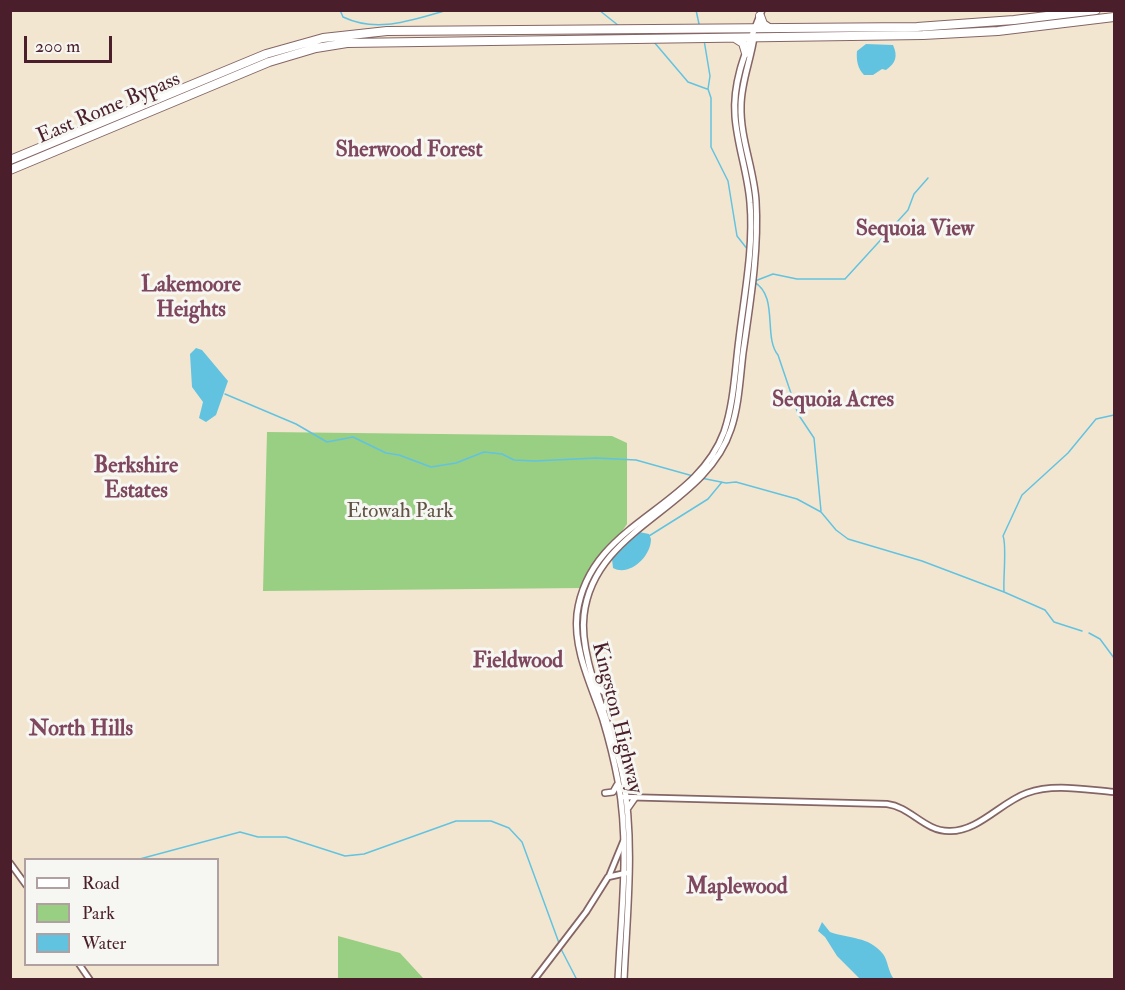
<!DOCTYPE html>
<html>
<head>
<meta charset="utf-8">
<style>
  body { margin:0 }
  #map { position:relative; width:1125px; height:990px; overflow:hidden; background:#f3e6d1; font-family:"IM FELL Double Pica",serif }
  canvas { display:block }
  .frame { position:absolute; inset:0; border:12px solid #4a1f2b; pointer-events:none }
  .legend { position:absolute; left:24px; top:858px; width:195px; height:108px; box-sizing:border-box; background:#f6f6f2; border:2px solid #b1a0a2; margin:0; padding:8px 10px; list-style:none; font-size:18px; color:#4a1f2b }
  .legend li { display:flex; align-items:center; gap:12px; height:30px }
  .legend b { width:30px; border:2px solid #b1a0a2 }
  .scale { position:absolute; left:24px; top:36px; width:88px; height:27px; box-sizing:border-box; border:3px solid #4a1f2b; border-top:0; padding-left:8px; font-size:18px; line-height:21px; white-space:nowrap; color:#4a1f2b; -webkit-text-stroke:4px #f6f6f2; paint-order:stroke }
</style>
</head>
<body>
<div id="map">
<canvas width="1125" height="990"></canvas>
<div class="frame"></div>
<ul class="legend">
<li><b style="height:8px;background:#fff"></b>Road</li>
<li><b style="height:16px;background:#98cf82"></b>Park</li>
<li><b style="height:16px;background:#62c3e0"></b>Water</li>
</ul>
<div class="scale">200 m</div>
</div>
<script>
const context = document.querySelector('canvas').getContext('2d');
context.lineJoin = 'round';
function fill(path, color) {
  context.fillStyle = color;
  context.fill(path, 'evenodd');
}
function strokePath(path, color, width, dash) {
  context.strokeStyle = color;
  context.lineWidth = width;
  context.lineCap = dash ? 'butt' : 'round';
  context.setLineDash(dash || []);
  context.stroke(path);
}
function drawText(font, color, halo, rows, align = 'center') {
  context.font = font + ' "IM FELL Double Pica",serif';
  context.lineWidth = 6;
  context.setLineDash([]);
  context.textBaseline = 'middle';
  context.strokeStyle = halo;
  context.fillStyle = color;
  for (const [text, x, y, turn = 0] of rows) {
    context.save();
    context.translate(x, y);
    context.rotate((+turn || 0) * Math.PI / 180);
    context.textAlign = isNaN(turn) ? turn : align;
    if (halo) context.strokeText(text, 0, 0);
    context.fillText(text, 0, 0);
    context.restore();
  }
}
fill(new Path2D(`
  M 267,432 L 612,436 L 627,443 L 627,524 L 584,588 L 263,591 Z
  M 338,936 L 400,953 L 424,979 L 338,979 Z`), '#98cf82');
fill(new Path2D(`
  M 866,44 L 893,45 C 898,56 896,63 886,70 L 882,69 L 873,75 L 864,75 C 858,69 856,60 857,51 Z
  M 196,348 L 202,350 L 228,381 L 216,415 L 206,422 L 199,418 L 203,402 L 192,387 L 190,354 Z
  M 639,532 L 649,534 L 651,539 C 651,557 629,577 613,568 L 612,559 Z
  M 822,922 L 830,932 C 849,939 869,936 883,954 C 888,960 888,972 894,979 L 860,979 L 837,956 L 825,937 L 818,931 Z`), '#62c3e0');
strokePath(new Path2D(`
  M 340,10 L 343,17 C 379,34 413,19 448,10
  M 599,10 L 619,26
  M 696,10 L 699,24
  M 704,40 L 710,76 L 708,89 L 711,98 L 711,147 L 728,181 L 737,236 L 748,250
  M 654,42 L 688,82 L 707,89
  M 755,281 L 773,274 L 797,279 L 845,279 L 908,210 L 914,194 L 928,178
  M 754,282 C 779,296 763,337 778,355 L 798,414 L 814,438 L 821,511
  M 225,394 L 296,424 L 327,442 L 353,437 L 386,453 L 399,455 L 431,467 L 456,463 L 484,452 L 502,454 L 514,460 L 535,461 L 596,458 L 636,460 L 693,476
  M 701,478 L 726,483 L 736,482 L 797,499 L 821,512 L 836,530 L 848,539 L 922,561 L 1004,592 L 1045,610 L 1054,622 L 1082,631
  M 649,536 L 708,499 L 722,482
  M 1004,591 C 1003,578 1007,545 1003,536 L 1022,495 L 1068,453 L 1096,419 L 1114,415
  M 1089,633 L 1100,639 L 1114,658
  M 136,860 L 240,832 L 258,837 L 286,837 L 345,856 L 364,854 L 456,821 L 491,821 L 509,828 L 522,842 L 559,943
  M 560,947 L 577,980`), '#62c3e0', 1.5);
const tertiary = new Path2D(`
  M 622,797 L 887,804 C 911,807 924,831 949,831 C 978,832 1001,802 1027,793 C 1054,783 1087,790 1114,792
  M 10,863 L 26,885
  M 609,876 L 623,842
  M 79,964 L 90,980
  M 534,980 L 586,912 L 608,877 L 626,873`);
const secondary = new Path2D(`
  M 598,688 L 605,693 L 613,692
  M 605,708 L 609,697
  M 605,793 L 613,792 L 617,785
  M 628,808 L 635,798
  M 618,980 C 621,914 630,846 618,781 C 614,760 609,740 603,720 C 592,687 573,650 577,614 C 589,522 695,511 724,432 C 734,403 735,369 739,339 C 744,297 754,246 750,203 C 748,174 737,145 735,116 C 732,78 749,44 762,10
  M 624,980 C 627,912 635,843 623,777 C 614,728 578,660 584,615 C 594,526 705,509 731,429 C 739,405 740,378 743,353 C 750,304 759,251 756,201 C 754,169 740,138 741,106 C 741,82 751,60 754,37`);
const trunk = new Path2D(`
  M 760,16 L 763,24 L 769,28
  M 735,38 L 743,43 L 746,53
  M 10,160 L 266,54 L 323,38 L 387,31 L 917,27 L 1014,20 L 1096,10
  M 10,170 L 269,62 L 316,48 L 347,43 L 923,35 L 998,31 L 1114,17`);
strokePath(tertiary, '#856565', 8);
strokePath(secondary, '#856565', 8);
strokePath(trunk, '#856565', 10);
strokePath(tertiary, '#fff', 4.5);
strokePath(secondary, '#fff', 5);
strokePath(trunk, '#fff', 8);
drawText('21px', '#4a1f2b', '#f6f6f2', [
  ["East Rome Bypass",109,109,-23],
  ["Kingston Highway",616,718,76]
]);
drawText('21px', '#615445', '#f6f6f2', [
  ["Etowah Park",400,512]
]);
drawText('bold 22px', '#7e475d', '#f6f6f2', [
  ["Sherwood Forest",409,151],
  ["Sequoia View",915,230],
  ["Lakemoore",191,286],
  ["Heights",191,311],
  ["Sequoia Acres",833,401],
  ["Berkshire",136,467],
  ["Estates",136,492],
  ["Fieldwood",518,662],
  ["North Hills",81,730],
  ["Maplewood",737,888]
]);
</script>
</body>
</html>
